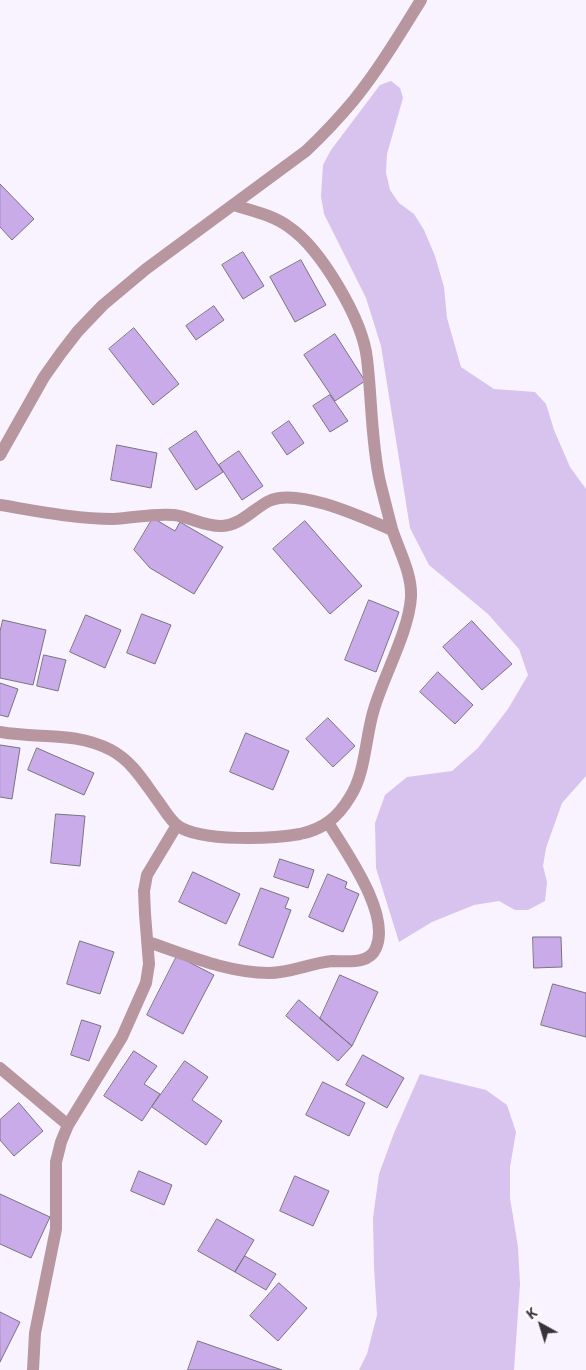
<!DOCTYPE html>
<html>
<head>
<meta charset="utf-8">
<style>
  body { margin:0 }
  #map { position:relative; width:586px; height:1370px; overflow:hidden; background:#f8f3ff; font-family:"Noto Sans",sans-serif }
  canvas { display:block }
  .north { position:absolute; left:516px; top:1300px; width:50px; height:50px; -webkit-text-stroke:4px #fff; paint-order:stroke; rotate:321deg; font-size:14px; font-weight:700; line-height:20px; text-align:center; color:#363339 }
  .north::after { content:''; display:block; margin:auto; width:18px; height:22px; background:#363339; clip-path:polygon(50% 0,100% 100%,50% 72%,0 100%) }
</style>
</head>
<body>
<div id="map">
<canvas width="586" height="1370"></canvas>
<div class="north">K</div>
</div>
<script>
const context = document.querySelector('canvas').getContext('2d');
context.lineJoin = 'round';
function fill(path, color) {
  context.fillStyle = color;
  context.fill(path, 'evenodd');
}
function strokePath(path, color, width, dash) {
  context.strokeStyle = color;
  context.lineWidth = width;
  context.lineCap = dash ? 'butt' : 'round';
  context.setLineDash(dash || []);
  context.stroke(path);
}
fill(new Path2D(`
  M 391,81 L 400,88 L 403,98 L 387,154 L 386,173 L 390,190 L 399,203 L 414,214 L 424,230 L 435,256 L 444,287 L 447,318 L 461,367 L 494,389 L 535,392 L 546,404 L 554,430 L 570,467 L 586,489 L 586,776 L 562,803 L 546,848 L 543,866 L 547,882 L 545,901 L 528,910 L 515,910 L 499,901 L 474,905 L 432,922 L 399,942 L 376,868 L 375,823 L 385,795 L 407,777 L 452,771 L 478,748 L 508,709 L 528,675 L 519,649 L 488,614 L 429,565 L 410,528 L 381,346 L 366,298 L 324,214 L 321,196 L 323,165 L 331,150 L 380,85 Z
  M 420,1074 L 486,1090 L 507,1105 L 516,1132 L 510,1167 L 510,1198 L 518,1247 L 520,1284 L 514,1370 L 359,1370 L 367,1354 L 377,1315 L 374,1267 L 373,1218 L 379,1174 L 394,1133 Z`), '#d8c2ee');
const building = new Path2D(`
  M 0,184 L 34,219 L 12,240 L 0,227 Z
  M 243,252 L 264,286 L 243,299 L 222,265 Z
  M 301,260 L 326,305 L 295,322 L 270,277 Z
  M 214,306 L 224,320 L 196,340 L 186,326 Z
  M 134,328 L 179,384 L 153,405 L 109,349 Z
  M 335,334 L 365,381 L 335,401 L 304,355 Z
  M 330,395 L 348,421 L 330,432 L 313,406 Z
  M 289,421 L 304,443 L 287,455 L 272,433 Z
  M 196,431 L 223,472 L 196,490 L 169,449 Z
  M 117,445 L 157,453 L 151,488 L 111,480 Z
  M 239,451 L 263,486 L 242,500 L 219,465 Z
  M 153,518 L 175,531 L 180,522 L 223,547 L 194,594 L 150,568 L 134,550 Z
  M 305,521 L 362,586 L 330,614 L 273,549 Z
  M 369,600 L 399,612 L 376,672 L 345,660 Z
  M 142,614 L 171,625 L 155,664 L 127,653 Z
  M 86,615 L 121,630 L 105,668 L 70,652 Z
  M 3,620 L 46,630 L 33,685 L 0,678 L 0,632 Z
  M 472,621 L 512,664 L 482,690 L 443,647 Z
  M 44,655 L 66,660 L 58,691 L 37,686 Z
  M 438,672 L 473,705 L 455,724 L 420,692 Z
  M 0,683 L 18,689 L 8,717 L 0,715 Z
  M 328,718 L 355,746 L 333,767 L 306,739 Z
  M 246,733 L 289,751 L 273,790 L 230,772 Z
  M 0,745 L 20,748 L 12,799 L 0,797 Z
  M 37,748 L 94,773 L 84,795 L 28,770 Z
  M 56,814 L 85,816 L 80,866 L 51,863 Z
  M 280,859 L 314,870 L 308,888 L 274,877 Z
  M 193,872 L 240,894 L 226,924 L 179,902 Z
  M 328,874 L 347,882 L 345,888 L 359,894 L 343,932 L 309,917 Z
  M 261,888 L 289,898 L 285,908 L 291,910 L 273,958 L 239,945 Z
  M 533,937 L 561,937 L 562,967 L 534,968 Z
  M 80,941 L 114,952 L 100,994 L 67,984 Z
  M 177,956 L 214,975 L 183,1034 L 147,1015 Z
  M 340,975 L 378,992 L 352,1046 L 320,1019 Z
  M 553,984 L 586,993 L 586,1037 L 541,1025 Z
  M 299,1000 L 352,1046 L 338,1061 L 286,1016 Z
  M 82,1020 L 101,1026 L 89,1061 L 71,1055 Z
  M 134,1051 L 157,1066 L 144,1084 L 160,1094 L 142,1121 L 104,1096 Z
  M 363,1055 L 404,1078 L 387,1108 L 346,1085 Z
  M 185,1061 L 208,1077 L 192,1100 L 222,1121 L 206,1145 L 152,1107 Z
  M 323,1082 L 365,1103 L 349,1136 L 306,1115 Z
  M 19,1103 L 43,1131 L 14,1156 L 0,1140 L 0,1120 Z
  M 139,1171 L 172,1185 L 164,1205 L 131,1191 Z
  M 295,1176 L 329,1191 L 313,1226 L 280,1211 Z
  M 0,1194 L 50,1217 L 31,1258 L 0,1244 Z
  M 217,1219 L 254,1240 L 235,1272 L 198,1251 Z
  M 245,1256 L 276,1274 L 266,1290 L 235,1272 Z
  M 279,1283 L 307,1308 L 278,1341 L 250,1316 Z
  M 0,1312 L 20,1322 L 0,1362 Z
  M 198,1341 L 282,1370 L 188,1370 Z`);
fill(building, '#caabea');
strokePath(building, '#797380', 1);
strokePath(new Path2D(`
  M 0,505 C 37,511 76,519 113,519 C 134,518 154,513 174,515 C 190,517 205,527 222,526 C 241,525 253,509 269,501 C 298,487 364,518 392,530
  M 0,732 C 39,739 74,731 111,750 C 132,761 144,782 158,801 C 164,809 170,820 178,826 C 201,842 272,839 300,834 C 324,829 338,817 350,797 C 366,772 365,738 374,709 C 384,675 409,631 411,597 C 412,573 399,551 392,529 C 388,514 384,498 380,482 C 371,442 372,400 367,359 C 363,320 321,249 289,227 C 273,215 252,211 234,205
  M 148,942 C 187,955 227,973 269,973 C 290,973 311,963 332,961 C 347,961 369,965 376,948 C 391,914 346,852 329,824
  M 0,1068 L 68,1125
  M 33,1370 L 35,1333 L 56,1229 L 56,1162 L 61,1142 L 68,1125 L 122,1037 L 146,983 L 149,964 L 145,914 L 144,891 L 147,875 L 177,825`), '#b8969f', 12);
strokePath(new Path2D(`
  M 0,455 L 44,377 L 61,353 L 78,331 L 103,305 L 146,269 L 306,151 C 323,135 339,118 354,100 C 379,69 400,34 421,0`), '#b8969f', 12);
</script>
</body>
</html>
